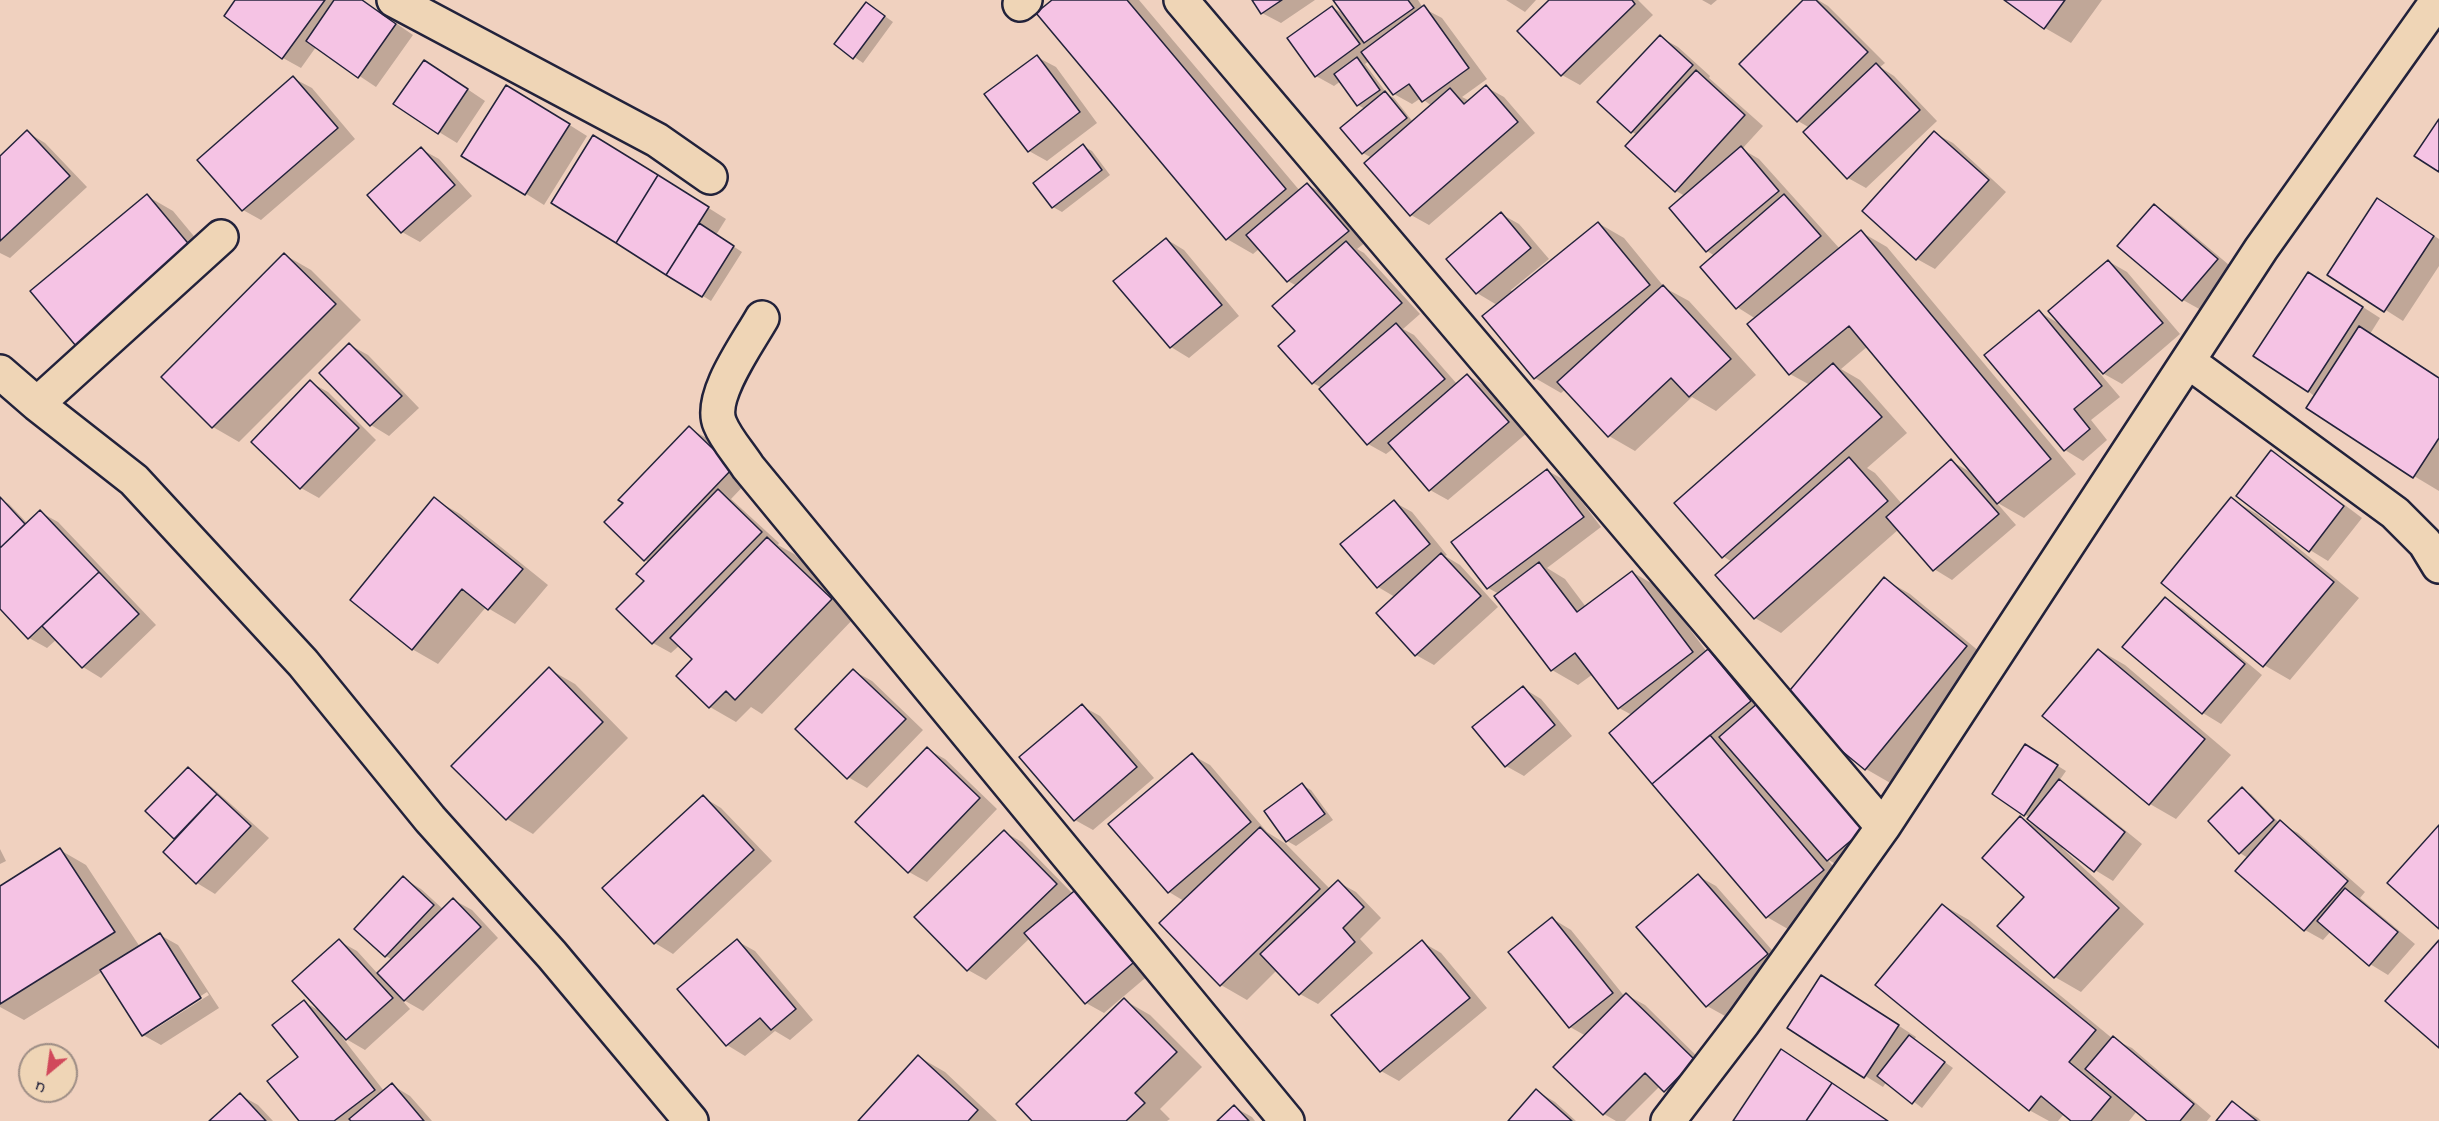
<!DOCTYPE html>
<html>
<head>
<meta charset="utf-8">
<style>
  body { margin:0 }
  #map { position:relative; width:2439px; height:1121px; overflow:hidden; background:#f0d1bf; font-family:"Indie Flower",sans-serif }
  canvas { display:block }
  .north { position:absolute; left:18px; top:1043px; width:60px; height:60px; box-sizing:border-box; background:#efd5b6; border:2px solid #9d8d85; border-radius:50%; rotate:209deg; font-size:16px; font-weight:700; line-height:24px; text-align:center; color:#22223b }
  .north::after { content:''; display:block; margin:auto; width:21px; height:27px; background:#d1495b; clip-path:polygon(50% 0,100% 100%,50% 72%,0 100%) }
</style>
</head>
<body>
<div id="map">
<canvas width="2439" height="1121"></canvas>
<div class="north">U</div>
</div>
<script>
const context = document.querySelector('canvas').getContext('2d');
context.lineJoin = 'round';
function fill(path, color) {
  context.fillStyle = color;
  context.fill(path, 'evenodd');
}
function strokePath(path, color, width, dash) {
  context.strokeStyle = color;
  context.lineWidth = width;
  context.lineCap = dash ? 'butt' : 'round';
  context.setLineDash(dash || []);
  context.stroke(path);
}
fill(new Path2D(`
  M 237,0 L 362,0 L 413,35 L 376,87 L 316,47 L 301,68 L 283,58 Z
  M 1054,0 L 1139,0 L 1300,191 L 1308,185 L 1326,195 L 1366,242 L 1357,249 L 1364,253 L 1420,314 L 1403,329 L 1414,335 L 1457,384 L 1467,375 L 1485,386 L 1527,433 L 1448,500 L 1430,490 L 1394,448 L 1386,454 L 1368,444 L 1322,388 L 1313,383 L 1297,331 L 1297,286 L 1288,281 L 1259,249 L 1253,254 L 1227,239 Z
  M 1254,0 L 1315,0 L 1281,23 L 1262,13 Z
  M 1335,0 L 1418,0 L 1423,8 L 1442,18 L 1487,79 L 1462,97 L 1468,100 L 1486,87 L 1504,97 L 1535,133 L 1429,225 L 1411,215 L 1372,158 L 1363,153 L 1365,109 L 1358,105 L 1341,81 L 1334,86 L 1316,76 L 1332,7 L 1345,15 ZM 1369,61 L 1394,94 L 1412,104 L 1421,98 L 1432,106 L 1413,122 L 1394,98 L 1388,95 L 1365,64 Z
  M 1506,0 L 1536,0 L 1525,12 Z
  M 1551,0 L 1638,0 L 1653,15 L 1580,85 L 1562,75 L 1519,31 Z
  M 1702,0 L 1717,0 L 1711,5 Z
  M 1805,0 L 1818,0 L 1828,6 L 1885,63 L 1880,67 L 1894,76 L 1937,121 L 1866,188 L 1848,178 L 1810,128 L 1798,121 Z
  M 2006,0 L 2102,0 L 2071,43 L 2045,28 Z
  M 875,9 L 893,22 L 863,63 L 836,44 Z
  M 1660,37 L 1678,47 L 1710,76 L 1709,78 L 1763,126 L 1742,149 L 1759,159 L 1840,249 L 1861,232 L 1887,247 L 2076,474 L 2024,518 L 1996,502 L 2016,525 L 1952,580 L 1934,569 L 1899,529 L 1781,633 L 1755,618 L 1732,562 L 1723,556 L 1810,385 L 1790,374 L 1756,319 L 1737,307 L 1715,256 L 1707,251 L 1685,196 L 1676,191 L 1627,146 L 1638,135 L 1632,132 ZM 1868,346 L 1974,474 L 1951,461 L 1902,504 L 1875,473 L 1867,468 L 1907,433 L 1860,380 L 1841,369 Z
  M 1037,57 L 1056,67 L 1097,123 L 1047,161 L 1029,151 Z
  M 442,72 L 485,101 L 457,143 L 439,132 Z
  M 293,78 L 312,88 L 355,139 L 261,220 L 243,210 Z
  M 525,97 L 587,136 L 544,205 L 464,155 Z
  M 27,132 L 45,143 L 87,187 L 10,258 L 0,253 L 0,158 Z
  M 1934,133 L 1953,143 L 2006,192 L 1935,269 L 1917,259 Z
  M 1083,146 L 1092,151 L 1110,175 L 1062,212 L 1053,207 L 1035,183 Z
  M 612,147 L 726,219 L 716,235 L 742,252 L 711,301 L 553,202 Z
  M 421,149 L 439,159 L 472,196 L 420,242 L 402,232 Z
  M 147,196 L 173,211 L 217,264 L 103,359 L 77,344 Z
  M 2154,206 L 2172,217 L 2235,270 L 2201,310 L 2183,300 Z
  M 2395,211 L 2439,239 L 2439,266 L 2403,321 L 2329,274 Z
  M 1501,214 L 1519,224 L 1549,259 L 1511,290 L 1513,293 L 1598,223 L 1624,238 L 1665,288 L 1689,301 L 1756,375 L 1716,411 L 1692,397 L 1635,451 L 1609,436 L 1566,389 L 1561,393 L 1535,378 L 1497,305 L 1477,293 L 1448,260 Z
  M 1166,239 L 1184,250 L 1239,316 L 1189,358 L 1171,347 Z
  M 285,255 L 311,270 L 361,320 L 239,442 L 213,427 L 163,377 Z
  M 2108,261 L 2127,272 L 2180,334 L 2122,384 L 2097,370 L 2120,397 L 2091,420 L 2107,440 L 2083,461 L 2065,450 L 2039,312 L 2060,324 Z
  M 2327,284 L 2380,318 L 2370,334 L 2439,378 L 2439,491 L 2414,476 L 2308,391 Z
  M 350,345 L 368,355 L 419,408 L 389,436 L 371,425 L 321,373 Z
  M 310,382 L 328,392 L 376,440 L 319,498 L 301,488 Z
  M 689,428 L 708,439 L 750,479 L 731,499 L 779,543 L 778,545 L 794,554 L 857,615 L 762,714 L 751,707 L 736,722 L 710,707 L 678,676 L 695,659 L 680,645 L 671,653 L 653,643 L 646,581 L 649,562 L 645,560 L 625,503 Z
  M 2271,452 L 2289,463 L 2362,518 L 2328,561 L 2310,550 Z
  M 1548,471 L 1566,481 L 1601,527 L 1547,568 L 1565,579 L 1586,607 L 1632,572 L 1658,587 L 1707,652 L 1726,662 L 1885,837 L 1846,870 L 1827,859 L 1849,885 L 1793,932 L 1767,917 L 1632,715 L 1619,708 L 1593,674 L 1578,685 L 1552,670 L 1499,594 L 1488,588 Z
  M 0,499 L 9,504 L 28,524 L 40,512 L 58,522 L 156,625 L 101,678 L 83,667 L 57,639 L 47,648 L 29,638 L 0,607 Z
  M 434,499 L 460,514 L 548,585 L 515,624 L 486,607 L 438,664 L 412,649 Z
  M 2231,499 L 2257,514 L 2359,598 L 2290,680 L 2264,665 Z
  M 1394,502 L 1412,512 L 1447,555 L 1445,556 L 1460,565 L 1498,607 L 1434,665 L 1416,655 L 1378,613 L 1395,597 L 1378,587 Z
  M 1884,579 L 1910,594 L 1992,662 L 1892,784 L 1866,769 Z
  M 2165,599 L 2183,609 L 2262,675 L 2221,724 L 2203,713 L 2124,647 Z
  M 2099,650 L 2125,665 L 2231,755 L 2176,819 L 2150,804 L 2044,716 Z
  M 549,669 L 575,684 L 628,738 L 533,834 L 507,819 Z
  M 854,671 L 872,681 L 923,730 L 867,788 L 848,777 Z
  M 1523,688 L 1541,699 L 1572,736 L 1524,776 L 1506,766 Z
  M 1082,706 L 1100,716 L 1154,778 L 1093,830 L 1075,820 Z
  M 927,749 L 945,759 L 997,809 L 927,882 L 909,872 Z
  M 2034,751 L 2066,771 L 2059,781 L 2078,792 L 2142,844 L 2113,881 L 2095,870 L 2064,846 L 2062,848 L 2144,924 L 2081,992 L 2055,977 L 2026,897 L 2021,818 L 2038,828 L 2039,826 L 2025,814 Z
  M 1192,755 L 1210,765 L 1267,832 L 1286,844 L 1330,889 L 1338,882 L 1356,892 L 1381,918 L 1360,939 L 1373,953 L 1318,1004 L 1300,994 L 1277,970 L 1247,1000 L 1221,985 L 1184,901 L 1169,892 L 1110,825 Z
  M 188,768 L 197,774 L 269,838 L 215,894 L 197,883 L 165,852 L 177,839 L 147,811 Z
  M 1302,785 L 1311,790 L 1333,820 L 1296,846 L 1287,841 L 1266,812 Z
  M 2242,789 L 2251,794 L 2279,823 L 2298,833 L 2365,892 L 2360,898 L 2415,944 L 2388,975 L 2370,964 L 2331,931 L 2323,940 L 2305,930 L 2248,858 L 2240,853 Z
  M 703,797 L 721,808 L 772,861 L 673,954 L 655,943 Z
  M 1004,832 L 1022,842 L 1073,894 L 1157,968 L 1104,1013 L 1086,1003 L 1030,938 L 986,980 L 968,970 Z
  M 0,849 L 6,861 L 0,864 Z
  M 60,850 L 86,865 L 140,947 L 160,935 L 178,945 L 219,1008 L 161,1045 L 143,1035 L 103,971 L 24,1020 L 0,1007 L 0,888 ZM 207,992 L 209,995 L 149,1033 L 149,1029 Z
  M 1698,876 L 1716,886 L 1785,965 L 1725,1016 L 1707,1006 Z
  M 403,878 L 421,889 L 444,910 L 454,900 L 472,910 L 498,938 L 423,1011 L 400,998 L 410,1009 L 365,1050 L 341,1036 L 384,1091 L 392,1085 L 410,1096 L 432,1121 L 301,1121 L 300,1058 L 304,1002 L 320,1011 L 339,941 L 357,951 L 378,974 L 393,960 L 386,956 Z
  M 1943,905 L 1969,920 L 2113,1039 L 2132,1048 L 2211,1116 L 2207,1121 L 2150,1121 L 2137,1111 L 2129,1121 L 2073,1121 L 2064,1114 L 2058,1121 L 2049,1121 L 2029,1110 ZM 2096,1076 L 2106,1084 L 2104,1086 L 2094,1078 Z
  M 1553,919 L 1571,930 L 1625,997 L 1627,995 L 1645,1005 L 1712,1071 L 1683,1101 L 1660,1086 L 1625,1121 L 1616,1121 L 1604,1114 L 1586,1036 L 1570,1027 Z
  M 737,941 L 755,951 L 813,1020 L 790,1040 L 775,1031 L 745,1056 L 727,1045 Z
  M 1422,942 L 1441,953 L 1487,1008 L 1399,1081 L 1381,1071 Z
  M 1840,987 L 1916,1037 L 1914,1040 L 1953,1068 L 1922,1108 L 1887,1081 L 1883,1087 L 1789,1028 Z
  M 1124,1000 L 1150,1015 L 1202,1067 L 1160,1109 L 1170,1119 L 1167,1121 L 1035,1121 Z
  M 919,1057 L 945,1072 L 997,1121 L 860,1121 Z
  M 1537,1091 L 1555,1102 L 1576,1121 L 1510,1121 Z
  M 240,1095 L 258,1105 L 273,1121 L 211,1121 Z
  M 2232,1103 L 2258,1118 L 2261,1121 L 2218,1121 Z
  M 1234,1107 L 1252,1117 L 1255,1121 L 1219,1121 Z`), '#0003');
const building = new Path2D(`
  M 235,0 L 325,0 L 282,59 L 224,16 Z
  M 334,0 L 362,0 L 396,24 L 358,78 L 306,41 Z
  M 1052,0 L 1127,0 L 1286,189 L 1226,240 L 1036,13 Z
  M 1252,0 L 1282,0 L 1261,14 Z
  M 1333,0 L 1408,0 L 1414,8 L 1364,43 Z
  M 1549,0 L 1632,0 L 1635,4 L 1561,76 L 1517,31 Z
  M 1803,0 L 1816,0 L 1868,52 L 1797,122 L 1739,64 Z
  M 2004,0 L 2065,0 L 2044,29 Z
  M 866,2 L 885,16 L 853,59 L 834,44 Z
  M 1424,5 L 1469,68 L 1422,102 L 1409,84 L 1393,95 L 1361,52 Z
  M 1332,6 L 1360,44 L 1315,77 L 1287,38 Z
  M 1660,35 L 1693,65 L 1631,133 L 1597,102 Z
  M 1037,55 L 1080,112 L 1028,152 L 984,94 Z
  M 1357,57 L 1380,90 L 1357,106 L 1334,74 Z
  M 424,60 L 468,89 L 438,134 L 393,104 Z
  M 1876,63 L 1920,110 L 1847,179 L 1803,132 Z
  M 1696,70 L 1745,115 L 1675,192 L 1625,146 Z
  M 293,76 L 338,128 L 242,211 L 197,160 Z
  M 506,85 L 570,124 L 525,195 L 461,156 Z
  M 1486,85 L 1518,122 L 1410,216 L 1364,163 L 1450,88 L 1464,104 Z
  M 1385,91 L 1407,118 L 1362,154 L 1340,128 Z
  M 2439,119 L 2439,172 L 2414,156 Z
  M 27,130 L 70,176 L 0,241 L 0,156 Z
  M 1934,131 L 1989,180 L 1916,260 L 1862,211 Z
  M 593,135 L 658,175 L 616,243 L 551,203 Z
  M 1083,144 L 1102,170 L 1052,208 L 1033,183 Z
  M 1741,146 L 1779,191 L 1706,252 L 1669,208 Z
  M 421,147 L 455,185 L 401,233 L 367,195 Z
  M 658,175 L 709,207 L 666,275 L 616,243 Z
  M 1307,183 L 1349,231 L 1287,282 L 1246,235 Z
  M 147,194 L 192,248 L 76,346 L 30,291 Z
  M 1784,194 L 1821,236 L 1736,309 L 1700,267 Z
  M 2377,198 L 2434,236 L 2384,312 L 2327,275 Z
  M 2154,204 L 2218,259 L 2182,301 L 2117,246 Z
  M 1501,212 L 1531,248 L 1476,294 L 1446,259 Z
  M 1598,222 L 1650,285 L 1534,379 L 1482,316 Z
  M 699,223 L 734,246 L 702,297 L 666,275 Z
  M 1861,230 L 2051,459 L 1997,504 L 1849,326 L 1789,375 L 1747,324 Z
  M 1166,238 L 1222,305 L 1170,348 L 1113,281 Z
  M 1346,241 L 1402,303 L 1312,384 L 1278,346 L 1295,331 L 1272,306 Z
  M 284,253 L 336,304 L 212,428 L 161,377 Z
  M 2108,260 L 2163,323 L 2103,374 L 2048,311 Z
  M 2308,272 L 2363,307 L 2308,392 L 2253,356 Z
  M 1663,285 L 1731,359 L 1689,397 L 1671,378 L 1608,437 L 1557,382 Z
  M 2039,310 L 2102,386 L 2074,409 L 2090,429 L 2064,451 L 1984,355 Z
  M 1396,323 L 1445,379 L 1367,445 L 1319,389 Z
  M 2359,326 L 2439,378 L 2439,438 L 2413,478 L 2306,408 Z
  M 349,343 L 402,396 L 370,426 L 319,373 Z
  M 1833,363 L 1882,417 L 1722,558 L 1674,503 Z
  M 1467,374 L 1509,422 L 1429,491 L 1388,443 Z
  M 310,380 L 359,428 L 300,489 L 251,442 Z
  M 689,426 L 733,468 L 644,561 L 604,522 L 623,503 L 618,500 Z
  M 2271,450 L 2344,506 L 2309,552 L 2236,496 Z
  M 1849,457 L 1888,501 L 1754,619 L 1715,575 Z
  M 1951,459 L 1999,514 L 1933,571 L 1886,517 Z
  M 1547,469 L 1584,517 L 1487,589 L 1451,542 Z
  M 718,489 L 762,532 L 652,644 L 616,609 L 644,581 L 636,574 Z
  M 0,497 L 25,524 L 0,548 Z
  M 434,497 L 523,569 L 488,610 L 462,589 L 412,650 L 350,600 Z
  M 2231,497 L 2334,582 L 2263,667 L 2161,583 Z
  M 1394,500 L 1430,544 L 1377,588 L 1340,544 Z
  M 40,510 L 99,572 L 28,639 L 0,609 L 0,548 Z
  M 767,537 L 832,599 L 735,700 L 726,691 L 709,708 L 676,676 L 692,659 L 670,638 Z
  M 1441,553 L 1481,596 L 1415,656 L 1376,613 Z
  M 1539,562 L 1577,612 L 1632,571 L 1693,652 L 1618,709 L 1575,653 L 1551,671 L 1494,596 Z
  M 99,572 L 139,614 L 82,668 L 42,626 Z
  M 1884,577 L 1967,646 L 1865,770 L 1781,701 Z
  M 2165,597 L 2245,664 L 2202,714 L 2122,647 Z
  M 1708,649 L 1751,701 L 1652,784 L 1609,733 Z
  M 2098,649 L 2205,739 L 2149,805 L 2042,716 Z
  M 549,667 L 603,722 L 506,820 L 451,766 Z
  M 853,669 L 906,719 L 847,779 L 795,729 Z
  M 1523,686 L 1555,725 L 1505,767 L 1472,727 Z
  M 1759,702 L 1868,826 L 1827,861 L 1719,737 Z
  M 1082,704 L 1137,767 L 1074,821 L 1019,757 Z
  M 1710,735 L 1824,870 L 1766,918 L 1652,784 Z
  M 2025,744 L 2058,765 L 2024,816 L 1992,794 Z
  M 927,747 L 980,798 L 908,873 L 855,822 Z
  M 1192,753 L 1251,822 L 1168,893 L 1108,824 Z
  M 188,767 L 217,794 L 174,839 L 145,811 Z
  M 2059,779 L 2125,832 L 2094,872 L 2027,819 Z
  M 1302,783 L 1325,814 L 1286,842 L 1264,811 Z
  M 2242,787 L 2274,820 L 2239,854 L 2208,821 Z
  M 217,794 L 251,826 L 196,884 L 163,852 Z
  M 703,795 L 754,850 L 654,944 L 602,888 Z
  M 2020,816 L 2119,908 L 2054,978 L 1997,926 L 2024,897 L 1982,858 Z
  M 2280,820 L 2348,881 L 2304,931 L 2235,871 Z
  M 2439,825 L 2439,929 L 2387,883 Z
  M 1260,827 L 1320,889 L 1220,986 L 1159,923 Z
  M 1004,830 L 1057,884 L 967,971 L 914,917 Z
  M 60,848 L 115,932 L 0,1004 L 0,886 Z
  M 1698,874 L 1768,954 L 1706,1007 L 1636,927 Z
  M 403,876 L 434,905 L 385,957 L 354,929 Z
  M 1338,880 L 1364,907 L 1343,928 L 1355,942 L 1299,995 L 1260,954 Z
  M 1079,887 L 1140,957 L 1085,1004 L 1024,933 Z
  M 2345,888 L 2398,932 L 2369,966 L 2317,921 Z
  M 453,898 L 481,927 L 404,1001 L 377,973 Z
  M 1942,904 L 2096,1030 L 2069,1062 L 2111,1097 L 2091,1121 L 2071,1121 L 2041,1096 L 2029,1111 L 1875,985 Z
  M 1552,917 L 1613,993 L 1569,1028 L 1508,952 Z
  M 160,933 L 201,998 L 142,1036 L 100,970 Z
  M 339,939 L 393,998 L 346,1040 L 292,981 Z
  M 737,939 L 796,1009 L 771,1030 L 760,1018 L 726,1046 L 677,989 Z
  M 1422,940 L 1470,998 L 1380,1072 L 1331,1015 Z
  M 2439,940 L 2439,1048 L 2385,1001 Z
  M 1821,975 L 1899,1025 L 1864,1078 L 1787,1028 Z
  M 1626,993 L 1695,1060 L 1664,1092 L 1645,1073 L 1603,1115 L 1553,1067 Z
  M 1124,998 L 1177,1052 L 1135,1093 L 1145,1103 L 1126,1121 L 1032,1121 L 1016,1104 Z
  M 304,1000 L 375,1090 L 334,1121 L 299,1121 L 267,1081 L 298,1057 L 272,1025 Z
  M 1909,1035 L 1945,1062 L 1912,1104 L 1877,1076 Z
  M 2113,1036 L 2194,1104 L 2180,1121 L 2147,1121 L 2085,1069 Z
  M 1781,1049 L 1832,1083 L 1806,1121 L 1733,1121 Z
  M 918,1055 L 978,1110 L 968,1121 L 858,1121 Z
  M 392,1083 L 424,1121 L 351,1121 L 349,1119 Z
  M 1832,1083 L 1888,1121 L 1806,1121 Z
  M 1536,1089 L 1572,1121 L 1508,1121 Z
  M 240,1093 L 266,1121 L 209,1121 Z
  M 2232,1101 L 2257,1121 L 2216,1121 Z
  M 1234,1105 L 1249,1121 L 1217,1121 Z`);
fill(building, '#f5c3e4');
strokePath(building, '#22223b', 1.5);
const minor = new Path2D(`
  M 394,0 L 657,140 L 710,177
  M 1181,0 L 1883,827
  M 1020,4 L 1025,0
  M 762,318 C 748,343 708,397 720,424 C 726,439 739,453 748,467 L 1287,1121
  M 2189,362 L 2395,513 L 2425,543 L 2439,566
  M 0,372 L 37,404 L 134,480 L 303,663 L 430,819 L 552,955 L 691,1121
  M 37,404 L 221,237
  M 1668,1121 L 1743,1023 L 1883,827 L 2261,249 L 2438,0`);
strokePath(minor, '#22223b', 38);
strokePath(minor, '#efd5b6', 33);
</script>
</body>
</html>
